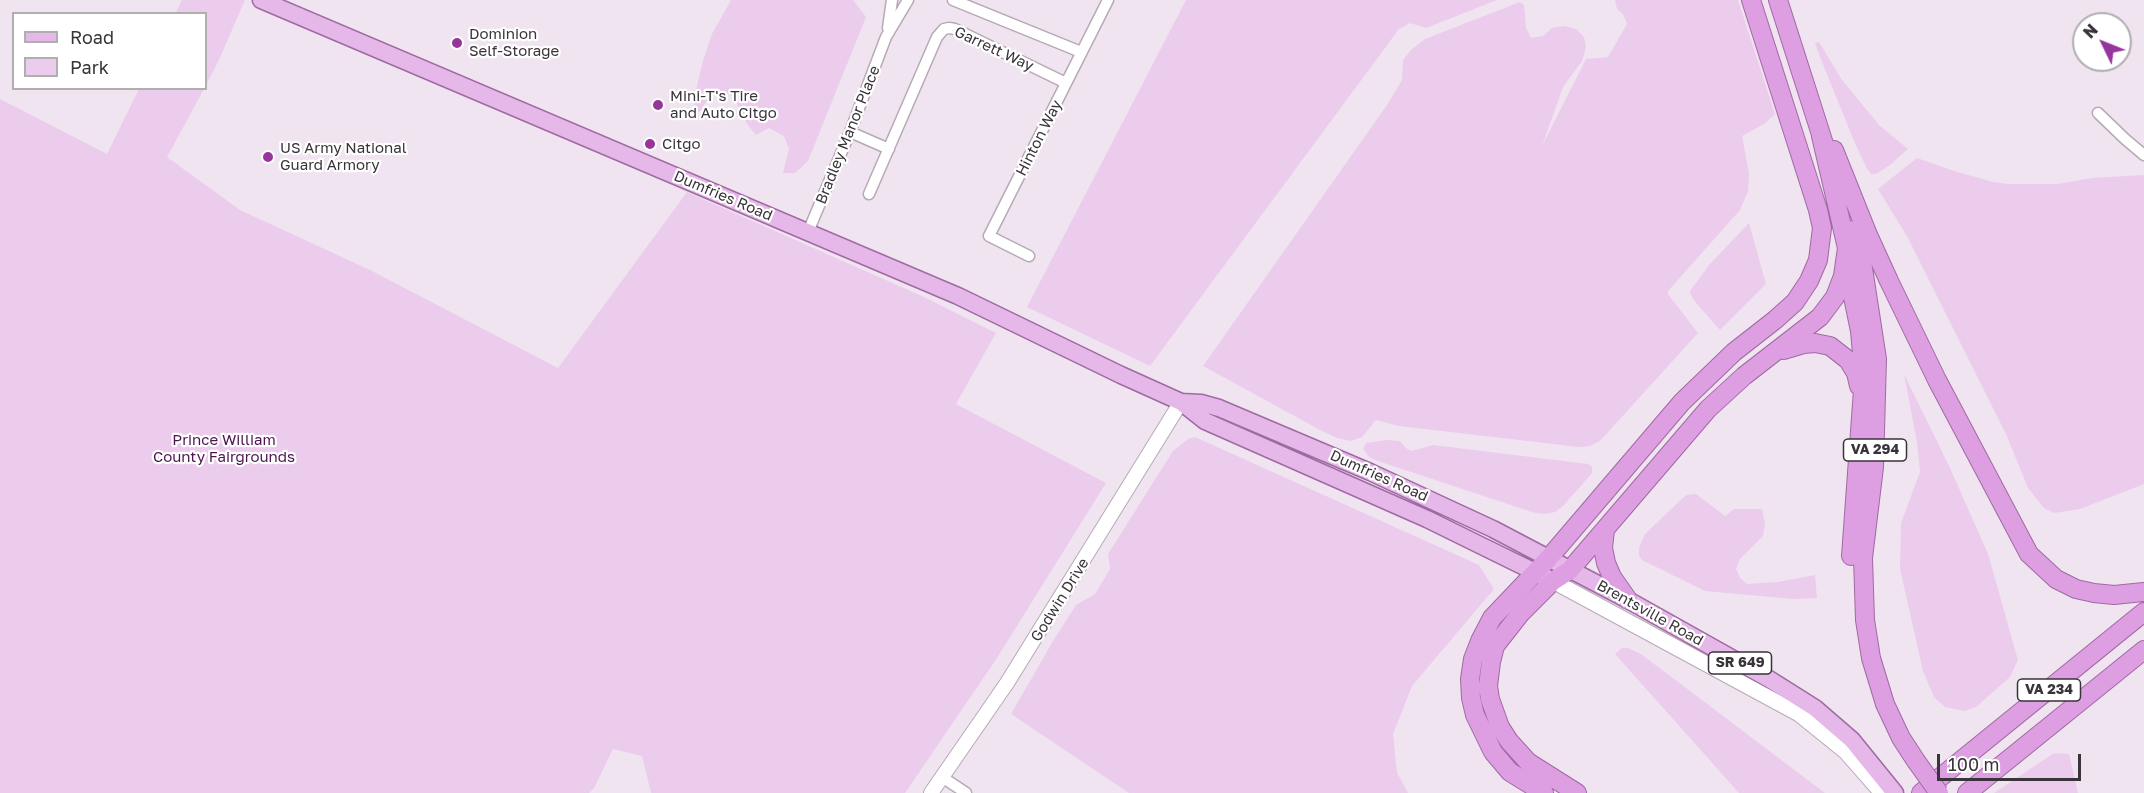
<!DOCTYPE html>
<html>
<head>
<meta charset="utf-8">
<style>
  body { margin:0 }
  #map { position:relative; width:2144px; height:793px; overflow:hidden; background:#f0e4f0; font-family:"Golos Text",sans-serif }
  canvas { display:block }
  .legend { position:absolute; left:12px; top:12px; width:195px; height:78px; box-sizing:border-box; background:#fff; border:2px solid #b0aeb0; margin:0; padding:8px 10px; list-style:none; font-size:18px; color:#393439 }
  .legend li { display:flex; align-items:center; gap:12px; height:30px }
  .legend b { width:30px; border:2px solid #b0aeb0 }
  .north { position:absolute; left:2072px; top:12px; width:60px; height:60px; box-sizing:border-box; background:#fff; border:2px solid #b0aeb0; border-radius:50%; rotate:313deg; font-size:16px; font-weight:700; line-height:24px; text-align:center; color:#393439 }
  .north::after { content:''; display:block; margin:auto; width:21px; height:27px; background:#96359c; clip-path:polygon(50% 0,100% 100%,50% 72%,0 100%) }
  .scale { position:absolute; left:1937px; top:754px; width:144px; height:27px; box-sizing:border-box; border:3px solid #393439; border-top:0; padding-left:8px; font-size:18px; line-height:21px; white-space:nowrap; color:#393439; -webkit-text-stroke:4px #fff; paint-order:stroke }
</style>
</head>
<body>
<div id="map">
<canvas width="2144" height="793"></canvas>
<ul class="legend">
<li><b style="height:8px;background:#e6b7e9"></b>Road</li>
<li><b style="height:16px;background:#ebccec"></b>Park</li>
</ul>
<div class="north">N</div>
<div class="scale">100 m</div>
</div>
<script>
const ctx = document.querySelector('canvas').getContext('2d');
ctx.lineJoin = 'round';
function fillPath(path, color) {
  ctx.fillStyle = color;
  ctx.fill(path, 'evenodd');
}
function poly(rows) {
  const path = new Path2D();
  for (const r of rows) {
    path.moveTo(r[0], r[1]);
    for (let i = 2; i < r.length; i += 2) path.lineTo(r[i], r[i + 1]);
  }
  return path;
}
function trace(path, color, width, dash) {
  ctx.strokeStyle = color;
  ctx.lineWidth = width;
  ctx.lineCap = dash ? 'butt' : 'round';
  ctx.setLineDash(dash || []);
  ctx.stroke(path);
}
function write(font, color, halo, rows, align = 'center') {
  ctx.font = font + ' "Golos Text",sans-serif';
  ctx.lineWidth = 4.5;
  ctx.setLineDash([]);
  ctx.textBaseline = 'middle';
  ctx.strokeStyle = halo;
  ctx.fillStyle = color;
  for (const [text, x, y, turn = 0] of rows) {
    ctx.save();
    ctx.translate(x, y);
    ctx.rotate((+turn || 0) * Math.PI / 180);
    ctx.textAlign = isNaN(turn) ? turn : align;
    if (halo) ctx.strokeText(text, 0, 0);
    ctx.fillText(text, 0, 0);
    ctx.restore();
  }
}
fillPath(poly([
  [182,0,245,0,218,62,206,85,206,14,176,13],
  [731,0,853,0,866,17,808,161,795,173,783,173,789,149,784,136,769,128,756,135,747,124,733,96,714,91,699,112,694,113,695,94,703,61,712,34],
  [1186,0,1497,0,1426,28,1410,23,1399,29,1150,366,1027,307],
  [1615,0,1738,0,1775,114,1764,124,1742,136,1749,173,1748,191,1740,210,1668,291,1668,294,1698,333,1600,441,1590,446,1579,447,1399,426,1376,420,1362,437,1351,441,1337,438,1322,431,1203,366,1387,105,1402,80,1403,60,1411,50,1425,39,1520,2,1524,5,1526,28,1531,38,1543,36,1552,28,1564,26,1576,29,1584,37,1586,47,1582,61,1563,87,1542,146,1586,59,1608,57,1627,24,1623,14,1617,9],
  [1819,42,1842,80,1879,125,1908,149,1890,165,1876,174,1871,174,1866,167,1854,141,1820,57,1815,43],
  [139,89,204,89,167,157,240,210,370,270,558,368,687,192,924,297,996,333,956,404,1106,483,997,658,905,793,651,793,642,756,613,749,594,788,589,793,0,793,0,99,107,154],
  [1917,158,1954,171,1993,182,2008,184,2057,184,2092,178,2144,175,2144,484,2080,509,2054,513,2044,508,2028,488,2006,434,1908,238,1878,189],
  [1749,223,1766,284,1720,330,1697,304,1691,296,1690,291,1709,265],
  [1904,374,1950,468,1988,554,2018,660,2010,677,1976,707,1964,711,1945,707,1934,697,1923,671,1900,569,1901,523,1920,472,1917,442],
  [1195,437,1479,565,1494,589,1412,686,1393,734,1397,773,1408,793,1129,793,1011,714,1053,641,1076,605,1095,594,1110,569,1108,554,1173,451,1188,439],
  [1387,440,1400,441,1407,449,1412,451,1433,445,1588,464,1592,467,1592,473,1563,506,1555,512,1545,514,1535,513,1387,464,1370,458,1363,449,1366,443],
  [1696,494,1725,516,1734,509,1762,509,1765,523,1763,536,1740,559,1736,569,1740,578,1747,584,1778,582,1815,575,1817,598,1793,599,1705,591,1642,560,1639,556,1639,548,1645,534,1686,495],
  [1622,648,1628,648,1641,654,1825,793,1739,793,1615,654],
  [2054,753,2069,754,2078,793,1994,793]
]), '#ebccec');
const minor = poly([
  [953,0,1081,52],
  [888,28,892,0],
  [2098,113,2125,139,2144,155],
  [850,132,889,149],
  [869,194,937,37,944,29,949,28,955,29,1066,83],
  [808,232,850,132,886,37,908,0],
  [1029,256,989,236,1108,0],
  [942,777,966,793]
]);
const tertiary = poly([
  [931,793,1007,683,1181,402]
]);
const secondary = poly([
  [1553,581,1799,714,1846,752,1882,793]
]);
const primary = poly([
  [261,0,958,296,1121,375,1181,402,1205,421,1427,519,1547,578],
  [1181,402,1201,403,1219,408,1370,472,1493,529,1628,600,1769,679,1815,708,1852,740,1895,793]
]);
const trunk = poly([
  [1778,0,1825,147],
  [1834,150,1868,235,1889,281,1937,380,2029,554,2056,579,2076,589,2094,593,2114,595,2144,592],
  [1853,230,1861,255,1877,359,1874,467,1863,558,1865,620,1871,658,1885,704,1901,738,1916,761],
  [1847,268,1860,331,1864,376,1851,556],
  [1784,350,1804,344,1815,343,1830,346,1848,360,1856,373,1859,386],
  [1605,530,1603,548,1606,563,1612,577,1628,600],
  [1544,793,1510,772,1493,752,1475,715,1471,698,1470,679,1473,659,1480,641,1492,618,1548,559,1682,402,1734,352,1775,320,1795,302,1809,281,1818,260,1822,228,1818,210,1751,0],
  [1577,793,1528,762,1509,741,1500,727,1490,699,1488,686,1491,662,1495,646,1520,614,1553,581,1570,570,1708,409,1744,376,1820,317,1835,297,1843,276,1847,248,1821,136],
  [1921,793,2144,612],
  [1967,793,2144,650]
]);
trace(minor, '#b5aab5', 13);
trace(tertiary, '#b5aab5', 16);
trace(secondary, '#b5aab5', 17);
trace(primary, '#9f6aa2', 19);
trace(trunk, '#9f6aa2', 20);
trace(minor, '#fff', 10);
trace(tertiary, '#fff', 14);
trace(secondary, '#fff', 15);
trace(primary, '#e6b7e9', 16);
trace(trunk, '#de9fe2', 18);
const trunkBridge = poly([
  [1916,761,1939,793]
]);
trace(trunkBridge, '#9f6aa2', 20, []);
trace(trunkBridge, '#de9fe2', 18);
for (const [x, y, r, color] of [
  [457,43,6,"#96359c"],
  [658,105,6,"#96359c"],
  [650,144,6,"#96359c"],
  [268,157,6,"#96359c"]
]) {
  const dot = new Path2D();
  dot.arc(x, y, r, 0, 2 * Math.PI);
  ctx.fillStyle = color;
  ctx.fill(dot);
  trace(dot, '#fff', 2);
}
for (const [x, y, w] of [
  [1875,450,63],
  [1740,663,63],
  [2049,690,63]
]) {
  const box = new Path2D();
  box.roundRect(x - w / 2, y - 11, w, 22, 4.5);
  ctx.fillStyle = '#fff';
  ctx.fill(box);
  trace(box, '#393439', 1.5);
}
write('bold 14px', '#393439', null, [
  ["VA 294",1875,450],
  ["SR 649",1740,663],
  ["VA 234",2049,690]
]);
write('15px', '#393439', '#fff', [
  ["Dominion",469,34],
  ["Self-Storage",469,51],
  ["Mini-T's Tire",670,96],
  ["and Auto Citgo",670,113],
  ["Citgo",662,144],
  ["US Army National",280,148],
  ["Guard Armory",280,165]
], 'left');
write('15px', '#393439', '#fff', [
  ["Garrett Way",994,49,25],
  ["Bradley Manor Place",848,135,-68],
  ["Hinton Way",1039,138,-63],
  ["Dumfries Road",723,196,23],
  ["Dumfries Road",1379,476,24],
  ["Godwin Drive",1060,600,-58],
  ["Brentsville Road",1650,613,29]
]);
write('15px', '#4c1550', '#fff', [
  ["Prince William",224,440],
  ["County Fairgrounds",224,457]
]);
</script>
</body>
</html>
